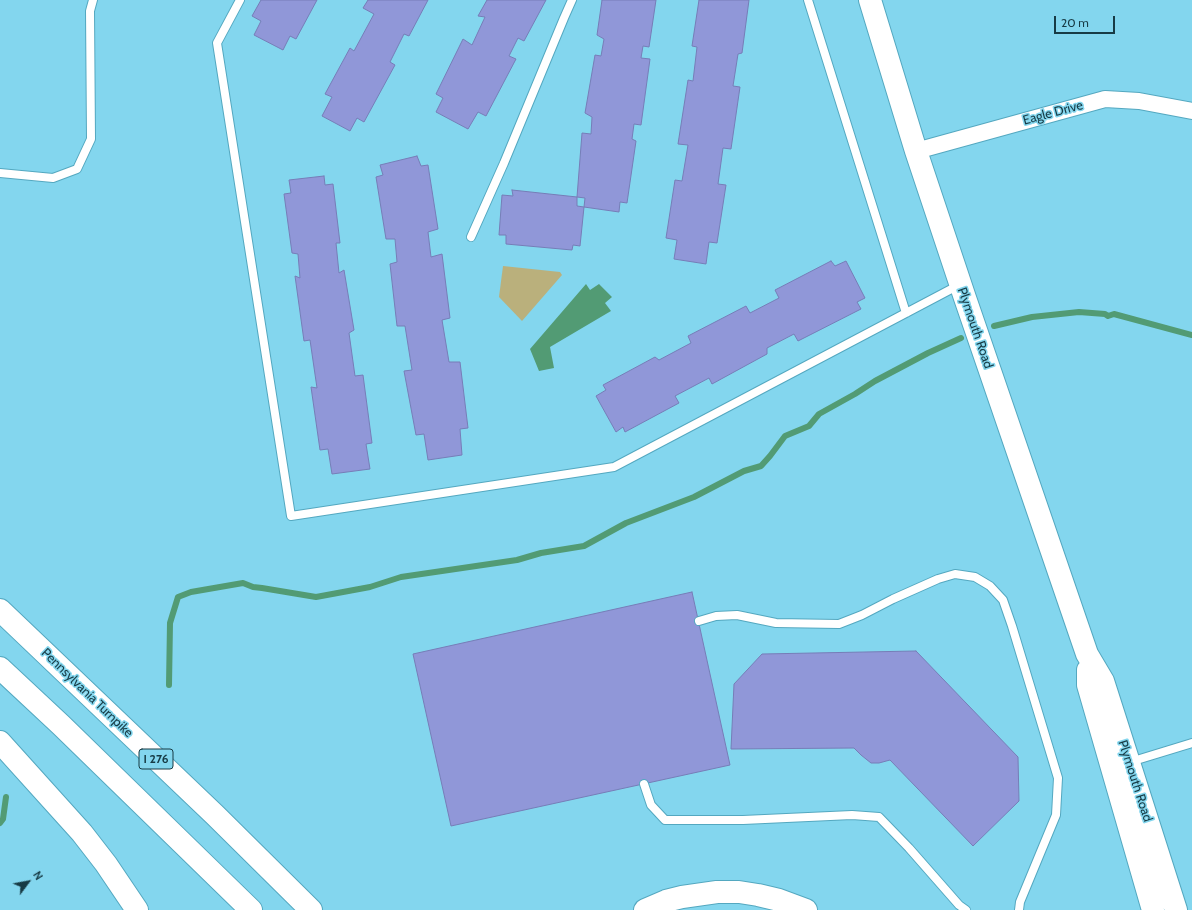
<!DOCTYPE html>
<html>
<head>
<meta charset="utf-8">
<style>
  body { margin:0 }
  #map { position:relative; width:1192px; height:910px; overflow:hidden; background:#83d6ee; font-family:Cabin,sans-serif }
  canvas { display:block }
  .north { position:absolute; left:8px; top:862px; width:40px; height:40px; -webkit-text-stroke:3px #83d6ee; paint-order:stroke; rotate:58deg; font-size:11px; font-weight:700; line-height:16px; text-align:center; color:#173b45 }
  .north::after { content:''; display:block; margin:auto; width:14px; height:18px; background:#173b45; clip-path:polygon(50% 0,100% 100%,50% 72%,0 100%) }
  .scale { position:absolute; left:1054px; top:16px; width:61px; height:18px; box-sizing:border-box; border:2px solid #173b45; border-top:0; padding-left:5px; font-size:12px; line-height:14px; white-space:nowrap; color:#173b45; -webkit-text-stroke:3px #83d6ee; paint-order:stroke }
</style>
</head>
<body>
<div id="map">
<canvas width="1192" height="910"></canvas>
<div class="north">N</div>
<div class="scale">20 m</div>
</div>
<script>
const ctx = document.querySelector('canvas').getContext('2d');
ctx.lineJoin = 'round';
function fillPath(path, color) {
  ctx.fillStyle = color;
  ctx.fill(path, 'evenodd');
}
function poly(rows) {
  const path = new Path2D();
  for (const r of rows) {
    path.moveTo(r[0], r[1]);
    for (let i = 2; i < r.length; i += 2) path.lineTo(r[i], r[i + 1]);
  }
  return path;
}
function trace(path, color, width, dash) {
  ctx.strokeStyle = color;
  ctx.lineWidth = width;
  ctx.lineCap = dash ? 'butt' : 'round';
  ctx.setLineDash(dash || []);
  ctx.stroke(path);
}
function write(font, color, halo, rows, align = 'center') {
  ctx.font = font + ' Cabin,sans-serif';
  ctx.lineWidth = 3;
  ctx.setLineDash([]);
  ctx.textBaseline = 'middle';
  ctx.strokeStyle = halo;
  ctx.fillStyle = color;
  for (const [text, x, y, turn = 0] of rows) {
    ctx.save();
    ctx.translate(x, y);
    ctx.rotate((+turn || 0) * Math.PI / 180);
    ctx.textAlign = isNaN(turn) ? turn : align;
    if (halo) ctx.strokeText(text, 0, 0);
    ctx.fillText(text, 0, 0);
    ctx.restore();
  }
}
fillPath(poly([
  [503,266,560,272,562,275,522,321,499,297]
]), '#bab07c');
fillPath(poly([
  [586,284,590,290,599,284,612,297,605,303,611,311,550,347,554,368,539,371,530,349]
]), '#529b74');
trace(poly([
  [994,326,1032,317,1079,312,1105,314,1108,316,1114,314,1192,335],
  [169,685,170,623,178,597,191,592,243,583,253,587,262,588,316,597,370,587,401,577,517,560,541,553,584,546,626,523,694,497,744,471,761,466,770,456,785,436,809,426,819,414,855,394,875,381,928,353,961,338],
  [0,823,3,819,6,797]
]), '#529b74', 6);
const building = poly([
  [261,0,317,0,296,39,290,36,283,50,254,35,261,21,252,16,261,0],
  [368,0,428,0,409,36,404,34,390,62,395,65,364,122,357,118,350,131,322,116,332,97,325,94,350,48,354,51,374,14,363,8,368,0],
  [487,0,546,0,524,41,518,38,509,56,516,59,486,116,478,112,468,129,436,112,443,98,436,94,463,39,472,45,485,17,478,16,487,0],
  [602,0,656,0,649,47,643,46,641,58,650,59,641,125,634,124,632,139,636,141,627,203,620,202,619,212,584,207,585,198,577,197,582,133,591,134,592,117,585,113,595,55,601,56,604,39,597,35,602,0],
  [699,0,749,0,742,53,738,54,733,86,740,87,731,149,723,148,718,184,726,185,717,243,709,242,706,264,674,259,677,240,666,238,675,180,682,181,688,145,678,144,688,80,693,81,697,47,692,46,699,0],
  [417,156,421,166,428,165,438,229,428,232,431,257,442,254,450,318,442,320,449,362,460,362,468,428,460,429,462,455,428,460,424,434,416,435,404,371,412,370,405,326,397,326,390,264,397,262,395,239,386,239,376,177,383,175,380,165,417,156],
  [324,176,325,185,333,184,340,243,336,243,339,273,344,270,354,330,349,333,355,376,363,375,372,443,366,444,370,469,332,474,328,449,320,450,311,387,317,388,310,340,304,341,295,276,300,278,298,254,292,253,284,194,291,193,289,180,324,176],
  [512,190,577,197,577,206,584,207,580,246,573,245,572,250,506,244,506,235,499,235,502,195,513,196,512,190],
  [831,261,835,266,846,261,865,298,857,302,861,309,798,341,794,334,767,348,767,354,712,384,709,378,675,396,679,403,625,432,623,427,616,432,596,396,606,390,603,385,655,357,659,360,691,343,688,336,746,306,750,313,779,298,775,290,831,261],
  [692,592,730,765,451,826,413,654,692,592],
  [916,651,1018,757,1019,801,973,846,890,760,879,763,871,763,861,755,854,748,731,749,734,684,762,654,916,651]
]);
fillPath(building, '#9097d8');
trace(building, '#767db7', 1);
const lane = poly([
  [240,0,217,43,291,516,614,467,959,285],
  [808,0,906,313],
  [0,173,53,178,77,169,91,139,90,11,93,0],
  [471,237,504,163,564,18,572,0],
  [699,621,716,616,737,615,776,623,839,624,862,615,893,599,938,579,955,574,975,577,990,586,1003,600,1012,626,1058,778,1056,815,1020,902,1019,910],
  [1130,762,1192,743],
  [644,784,651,805,665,820,743,820,852,815,879,817,909,848,959,905,966,910]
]);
const street = poly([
  [916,151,1105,99,1139,101,1192,111]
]);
const secondary = poly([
  [870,0,916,151,965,298,1087,654,1103,681,1176,910],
  [1088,670,1088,685,1153,910]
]);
const highway = poly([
  [0,610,215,815,311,910],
  [0,668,61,725,251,910],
  [0,742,82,833,106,864,137,910],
  [645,910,666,901,682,897,717,892,739,892,758,895,779,900,806,910]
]);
trace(lane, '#54a8c0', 10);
trace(street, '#54a8c0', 18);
trace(secondary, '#54a8c0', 24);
trace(highway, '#54a8c0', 24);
trace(lane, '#fff', 8);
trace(street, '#fff', 16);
trace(secondary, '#fff', 22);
trace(highway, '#fff', 22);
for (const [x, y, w] of [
  [156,759,34]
]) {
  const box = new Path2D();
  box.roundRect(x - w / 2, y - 10, w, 20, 3);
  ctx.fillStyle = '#83d6ee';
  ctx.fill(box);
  trace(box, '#173b45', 1);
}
write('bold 12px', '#173b45', null, [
  ["I 276",156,759]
]);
write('13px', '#173b45', '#83d6ee', [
  ["Eagle Drive",1053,113,-15],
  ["Plymouth Road",975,328,71],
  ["Pennsylvania Turnpike",87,693,44],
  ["Plymouth Road",1135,781,72]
]);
</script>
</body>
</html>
